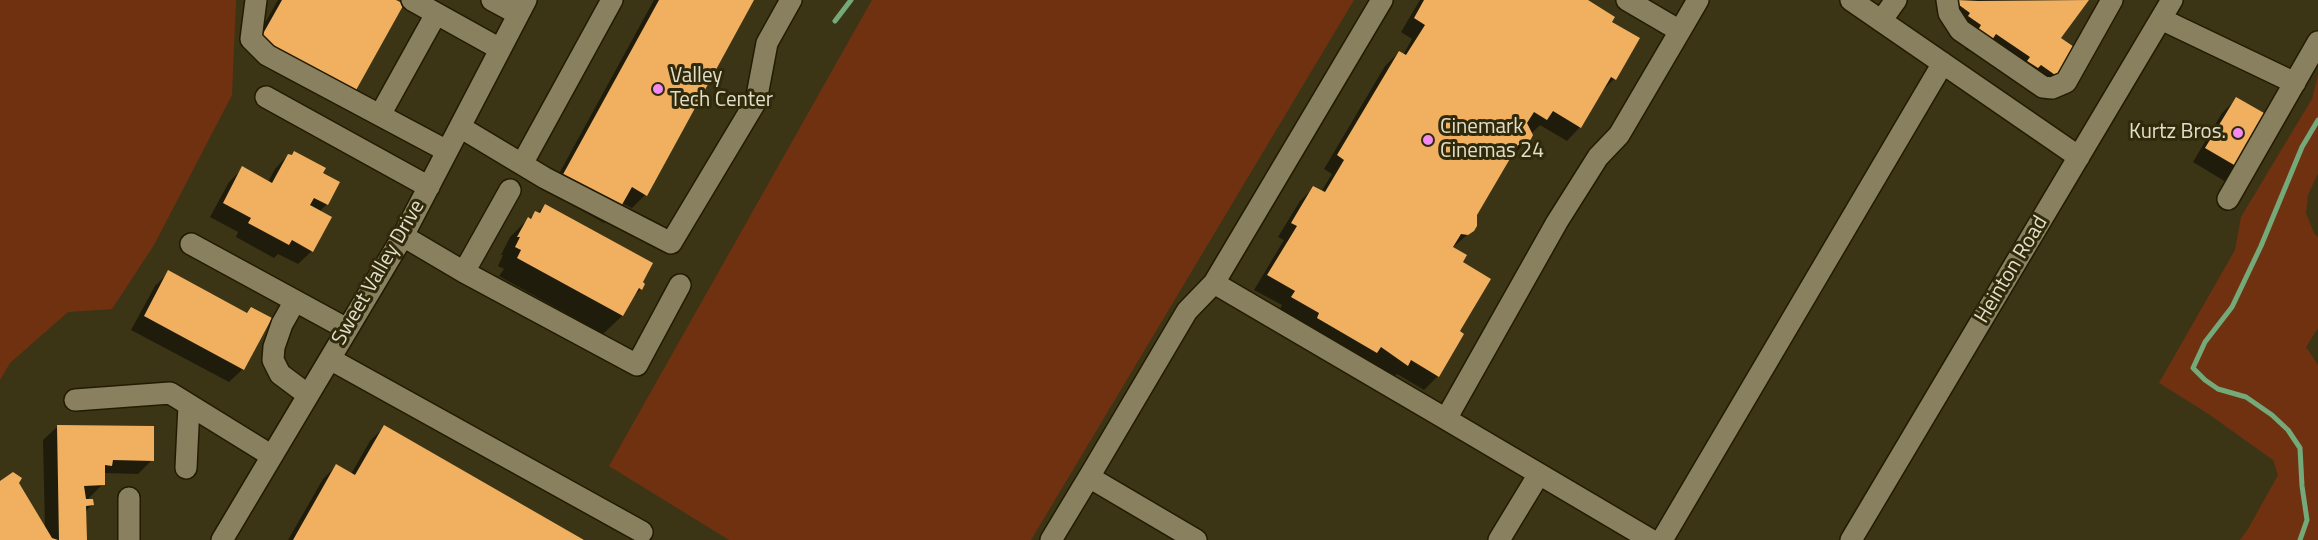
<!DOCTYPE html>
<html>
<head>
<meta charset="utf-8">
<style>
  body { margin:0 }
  canvas { display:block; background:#3b3415 }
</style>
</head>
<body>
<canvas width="2318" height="540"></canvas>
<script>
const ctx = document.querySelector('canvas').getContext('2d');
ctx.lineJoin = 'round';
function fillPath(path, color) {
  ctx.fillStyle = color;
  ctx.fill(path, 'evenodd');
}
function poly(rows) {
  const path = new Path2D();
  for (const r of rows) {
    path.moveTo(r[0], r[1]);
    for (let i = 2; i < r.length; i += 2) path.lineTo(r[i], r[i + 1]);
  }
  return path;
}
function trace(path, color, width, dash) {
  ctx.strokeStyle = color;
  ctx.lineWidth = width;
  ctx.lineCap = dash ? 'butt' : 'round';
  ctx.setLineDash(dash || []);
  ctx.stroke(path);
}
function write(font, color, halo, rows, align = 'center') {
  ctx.font = font + ' "Titillium Web",sans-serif';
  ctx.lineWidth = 6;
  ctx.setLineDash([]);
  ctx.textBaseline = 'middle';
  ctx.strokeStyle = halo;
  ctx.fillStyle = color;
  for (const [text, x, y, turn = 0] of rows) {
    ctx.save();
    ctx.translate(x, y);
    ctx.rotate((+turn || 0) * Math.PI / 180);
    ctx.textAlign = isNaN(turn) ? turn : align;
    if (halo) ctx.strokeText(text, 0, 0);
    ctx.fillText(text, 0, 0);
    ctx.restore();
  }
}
fillPath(poly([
  [0,0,236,0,232,95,154,245,112,309,68,312,10,363,0,380],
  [872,0,1354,0,1031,540,729,540,609,466],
  [2318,75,2318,173,2308,195,2306,213,2314,233,2318,237,2318,328,2306,347,2318,365,2318,540,2240,540,2248,529,2278,475,2273,460,2210,415,2159,383,2235,250,2241,217,2312,99]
]), '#703111');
fillPath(poly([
  [278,0,393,0,340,104,248,53],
  [654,0,752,0,645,195,632,208,622,203,604,223,549,192],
  [1420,0,1586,0,1610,23,1638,39,1614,79,1600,93,1580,127,1567,141,1540,125,1531,134,1527,142,1510,157,1475,215,1473,230,1452,248,1461,263,1458,332,1438,376,1424,390,1397,374,1393,378,1279,311,1282,305,1254,290,1284,240,1278,237,1300,201,1313,188,1321,192,1332,174,1324,169,1385,66,1399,52,1403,55,1412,39,1401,32],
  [1957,0,2085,0,2086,1,2059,39,2057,76,2043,90,1970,48,1968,51,1965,49,1966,46,1955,30],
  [2236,99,2239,168,2226,182,2193,162,2222,113],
  [288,155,338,183,326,205,319,212,312,251,298,264,278,254,274,258,236,237,238,232,210,217,229,182,243,168,268,182,275,169],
  [546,206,640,283,641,289,632,298,622,316,603,334,499,276,504,269,498,266,503,255,501,255,510,237,528,219],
  [169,272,246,314,251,308,243,369,229,382,131,330,155,286],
  [57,427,152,460,138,474,104,473,103,484,87,500,92,505,85,512,85,540,0,540,0,482,17,483,45,530,43,440],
  [384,427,581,540,288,540,323,479,336,466,351,474,370,441]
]), '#0007');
trace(poly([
  [835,21,851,0],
  [2300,540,2307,520,2302,486,2300,448,2288,430,2272,415,2246,397,2218,389,2205,380,2193,368,2205,342,2232,307,2261,246,2302,147,2318,120]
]), '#74aa79', 5);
fillPath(poly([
  [282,0,396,0,404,4,355,92,260,39],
  [659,0,754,0,647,196,632,187,619,210,561,178],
  [1424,0,1588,0,1615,17,1612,22,1640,38,1616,80,1611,77,1581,128,1553,111,1547,120,1534,112,1527,123,1533,135,1531,139,1528,143,1518,145,1477,215,1477,226,1474,231,1468,235,1461,234,1453,247,1467,255,1463,262,1491,279,1460,331,1464,334,1439,377,1411,360,1408,366,1381,347,1377,353,1317,318,1319,313,1291,297,1295,291,1267,275,1297,226,1291,223,1313,186,1325,192,1344,160,1337,155,1399,51,1406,55,1425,25,1414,18],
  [1957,0,1978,1,2089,0,2061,38,2077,49,2058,77,2041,65,2038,68,2027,61,2030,57,1996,34,1992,40,1978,30,1981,25,1968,16,1970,13,1955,2],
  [2236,97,2271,117,2241,169,2205,148],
  [294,151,326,168,323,173,340,182,328,205,314,198,310,205,332,217,313,252,292,240,289,245,248,223,251,218,223,203,242,166,272,183,288,154,292,155],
  [545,204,653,263,643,282,645,284,642,290,639,288,623,316,517,258,521,250,515,247,520,237,517,237,528,217,531,219,535,211,540,213],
  [168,270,247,313,251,307,272,318,244,370,144,316],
  [57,425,154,426,154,461,113,460,112,466,105,465,105,485,84,486,86,499,93,499,94,505,86,506,87,540,59,540],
  [384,425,584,540,293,540,336,464,355,475],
  [13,472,22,478,19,483,52,538,58,540,0,540,0,481]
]), '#f1b060');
const minor = poly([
  [256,0,251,39,267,55,447,151],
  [412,0,500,49],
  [492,0,518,14],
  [1627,0,1680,31,1698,0],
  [1851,0,2079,157],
  [1947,0,1949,13,1960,30,2043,87,2052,88,2066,82,2112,0],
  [2161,19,2295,83],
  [1881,21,1896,0],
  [266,97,429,187],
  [380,115,436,14],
  [460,127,545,178,671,243,756,101,767,43,791,0],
  [522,164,612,0],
  [2228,199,2318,42],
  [403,236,464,272,637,365,680,285],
  [191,244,347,329],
  [464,272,510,190],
  [1214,283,1382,0],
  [295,301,282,324,274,347,273,360,280,374,308,395],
  [330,359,642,532],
  [75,400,170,393,272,456],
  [186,468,189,405],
  [1089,477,1187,311,1214,283,1446,419],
  [129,498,129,540],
  [222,540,403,236,526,0],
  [1051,540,1089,477,1196,540],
  [1499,540,1539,474],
  [1651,540,1446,419,1557,222,1598,157,1619,135,1680,31],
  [1662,540,1943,63],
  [1851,540,2172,0]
]);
trace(minor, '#231b00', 24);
trace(minor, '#88805f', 21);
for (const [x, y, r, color] of [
  [658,89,6,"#f28af2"],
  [2238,133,6,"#f28af2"],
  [1428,140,6,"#f28af2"]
]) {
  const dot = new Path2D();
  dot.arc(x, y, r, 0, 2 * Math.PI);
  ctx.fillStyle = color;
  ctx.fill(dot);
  trace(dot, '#312a0a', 2);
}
write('21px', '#e2decc', '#312a0a', [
  ["Valley",670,77],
  ["Tech Center",670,101],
  ["Cinemark",1440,128],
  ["Cinemas 24",1440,152],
  ["Kurtz Bros.",2226,133,"right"]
], 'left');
write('21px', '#e2decc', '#312a0a', [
  ["Heinton Road",2012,270,-59],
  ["Sweet Valley Drive",379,273,-60]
]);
</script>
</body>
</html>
